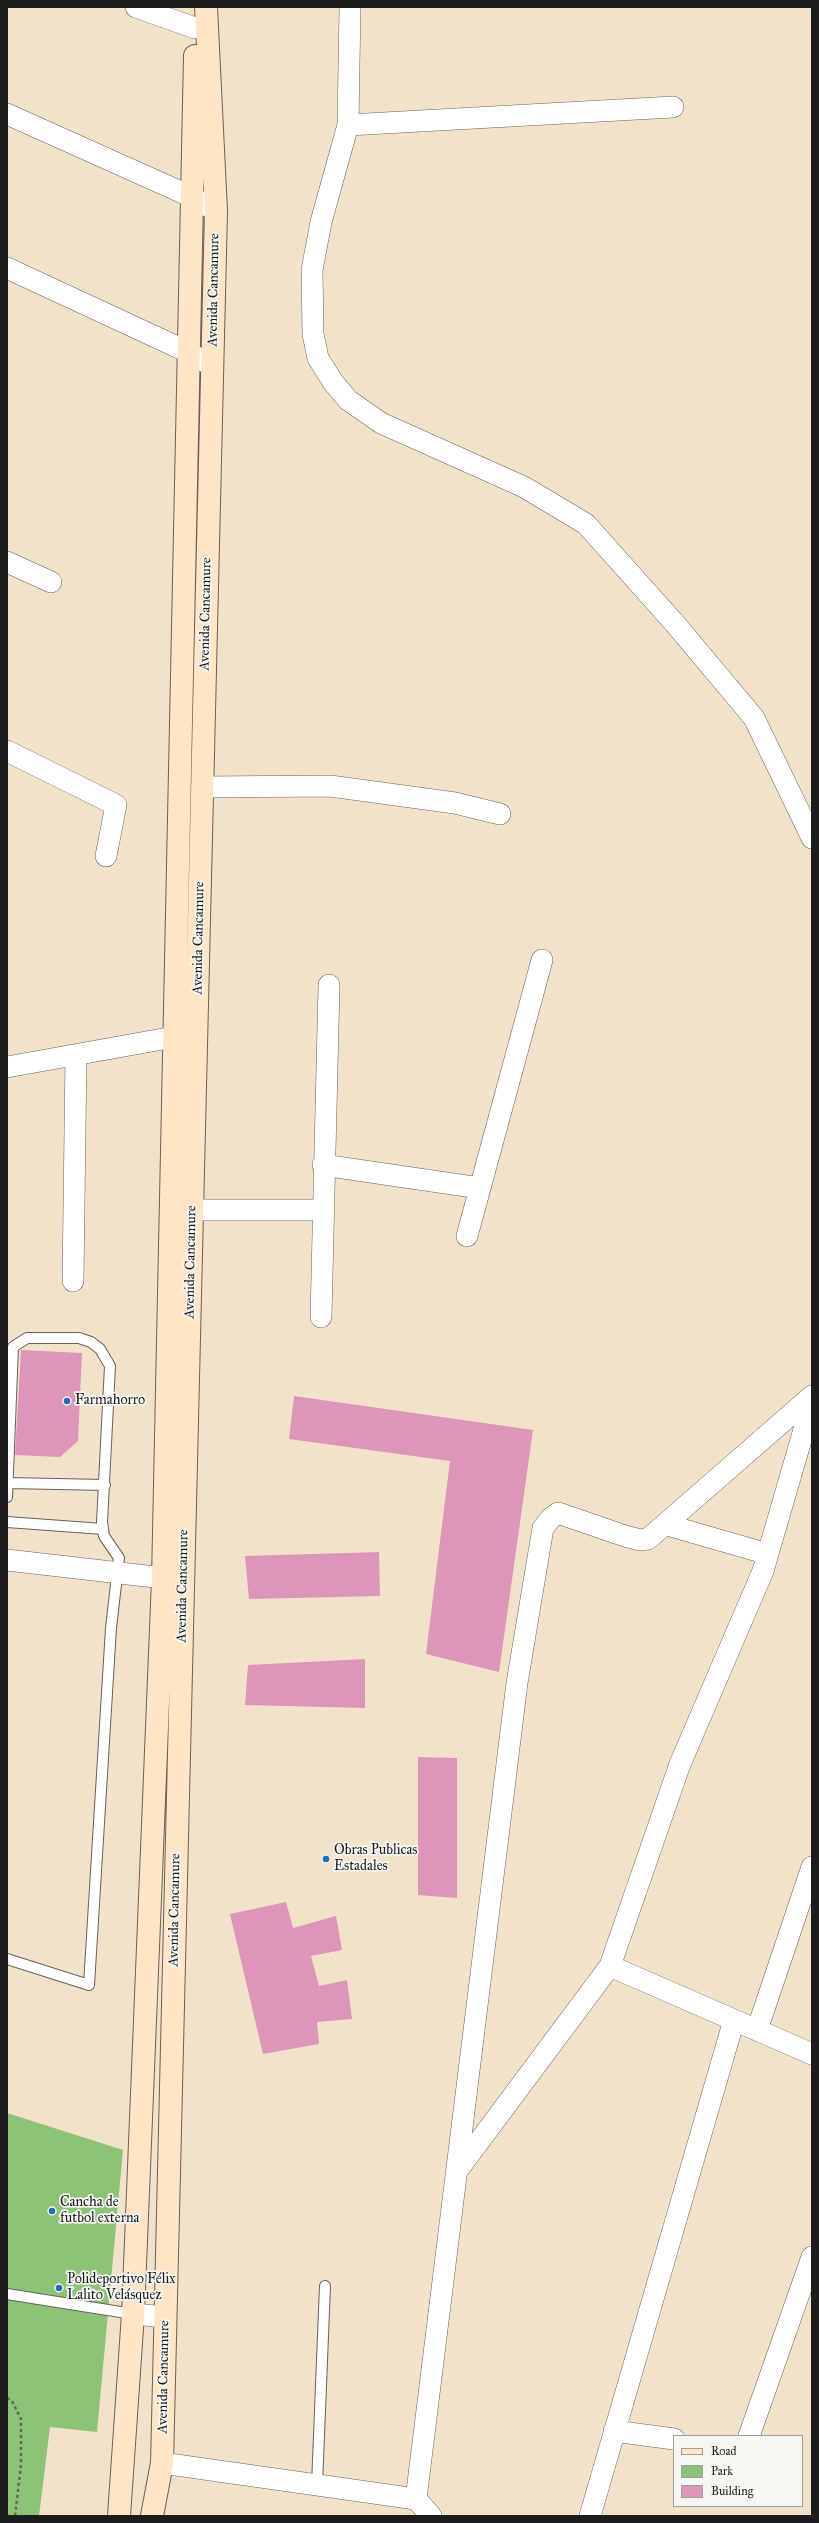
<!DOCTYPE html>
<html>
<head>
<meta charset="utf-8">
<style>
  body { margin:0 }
  #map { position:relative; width:819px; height:2523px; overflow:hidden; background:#f3e2ca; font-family:"IM FELL Great Primer",serif }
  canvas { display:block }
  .frame { position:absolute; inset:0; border:8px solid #1c1c1c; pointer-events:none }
  .legend { position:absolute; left:673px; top:2435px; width:130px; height:72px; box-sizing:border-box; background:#f6f6f2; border:1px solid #9f9f9c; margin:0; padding:5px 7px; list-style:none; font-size:12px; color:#1c1c1c }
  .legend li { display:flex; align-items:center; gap:8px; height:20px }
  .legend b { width:20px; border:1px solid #9f9f9c }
</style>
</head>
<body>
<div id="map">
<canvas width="819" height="2523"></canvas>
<div class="frame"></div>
<ul class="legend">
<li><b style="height:5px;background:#fde5c5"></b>Road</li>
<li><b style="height:11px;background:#8cc377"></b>Park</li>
<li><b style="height:11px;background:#dd95ba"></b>Building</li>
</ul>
</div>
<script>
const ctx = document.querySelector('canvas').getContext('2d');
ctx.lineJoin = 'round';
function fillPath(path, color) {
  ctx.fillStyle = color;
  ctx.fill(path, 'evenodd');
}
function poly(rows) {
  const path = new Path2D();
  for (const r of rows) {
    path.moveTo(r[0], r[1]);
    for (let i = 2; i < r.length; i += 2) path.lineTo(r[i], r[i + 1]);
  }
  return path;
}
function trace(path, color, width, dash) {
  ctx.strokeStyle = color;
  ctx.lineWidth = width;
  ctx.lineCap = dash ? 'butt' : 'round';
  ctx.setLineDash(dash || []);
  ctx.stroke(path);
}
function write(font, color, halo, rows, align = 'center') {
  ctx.font = font + ' "IM FELL Great Primer",serif';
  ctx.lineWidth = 3.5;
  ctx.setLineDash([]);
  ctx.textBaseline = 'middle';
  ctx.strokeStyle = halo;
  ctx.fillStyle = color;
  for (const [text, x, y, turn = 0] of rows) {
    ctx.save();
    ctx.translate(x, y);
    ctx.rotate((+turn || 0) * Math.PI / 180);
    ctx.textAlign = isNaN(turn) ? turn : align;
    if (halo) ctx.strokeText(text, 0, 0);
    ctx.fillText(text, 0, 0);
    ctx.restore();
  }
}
fillPath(poly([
  [7,2113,123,2150,97,2432,50,2427,39,2516,7,2516]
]), '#8cc377');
fillPath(poly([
  [21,1350,82,1353,78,1441,60,1457,15,1455],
  [294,1396,533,1430,499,1672,426,1654,450,1461,289,1439],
  [379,1552,380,1596,249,1599,245,1556],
  [365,1659,365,1708,245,1705,248,1665],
  [418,1757,457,1758,457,1898,418,1895],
  [286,1902,293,1928,336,1916,342,1950,311,1956,319,1986,347,1980,352,2019,317,2022,319,2044,263,2054,230,1914]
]), '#dd95ba');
const service = poly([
  [8,1483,105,1485],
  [7,1497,13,1347,27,1338,79,1338,91,1342,100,1349,110,1366,102,1522,104,1536,119,1558,111,1628,89,1985,7,1959],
  [7,1522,103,1529],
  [7,2294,133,2314],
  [317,2485,325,2286]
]);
const minor = poly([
  [136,7,195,28],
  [350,7,348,125,321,222,312,270,313,334,318,358,333,382,348,400,381,423,524,487,586,524,677,626,754,718,812,838],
  [7,114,192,197,216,211],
  [348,125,673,107],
  [7,268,188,352,212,366],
  [7,562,51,582],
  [7,751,116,805,106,856],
  [202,787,330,786,455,803,500,814],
  [7,1067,174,1037],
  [323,1165,480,1188],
  [192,1210,322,1210],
  [467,1236,542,960],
  [73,1281,76,1055],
  [321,1317,329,985],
  [667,1525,768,1554],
  [7,1560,181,1580],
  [610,1966,812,2054],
  [757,2030,812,1867],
  [457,2171,610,1966,680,1764,763,1571,812,1402],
  [133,2314,165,2317],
  [614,2431,674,2439],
  [749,2436,812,2257],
  [162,2463,416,2499,431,2516],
  [416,2499,517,1683,543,1528,551,1518,558,1513,625,1536,640,1540,648,1539,812,1396],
  [590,2516,734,2020]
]);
const secondary = poly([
  [119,2516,133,2314,163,1580,195,56],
  [152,2516,162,2463,216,211,206,7]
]);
trace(service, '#676159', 12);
trace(minor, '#676159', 22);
trace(secondary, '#676159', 24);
trace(poly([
  [7,2398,12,2401,21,2419,21,2465,15,2516]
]), '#676159', 2.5, [3, 3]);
trace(service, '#fff', 10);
trace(minor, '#fff', 21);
trace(secondary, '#fde5c5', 22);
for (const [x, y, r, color] of [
  [67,1401,4,"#1f6fb2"],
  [326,1859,4,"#1f6fb2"],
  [52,2211,4,"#1f6fb2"],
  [59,2288,4,"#1f6fb2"]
]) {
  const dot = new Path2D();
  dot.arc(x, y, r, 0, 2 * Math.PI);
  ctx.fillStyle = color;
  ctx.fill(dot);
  trace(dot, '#f6f6f2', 1.5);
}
write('14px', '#1c1c1c', '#f6f6f2', [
  ["Avenida Cancamure",214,290,-89],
  ["Avenida Cancamure",206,614,-89],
  ["Avenida Cancamure",199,938,-89],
  ["Avenida Cancamure",191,1262,-89],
  ["Avenida Cancamure",183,1586,-89],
  ["Avenida Cancamure",175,1910,-89],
  ["Avenida Cancamure",164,2377,-89]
]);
write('14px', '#1c1c1c', '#f6f6f2', [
  ["Farmahorro",75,1401],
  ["Obras Publicas",334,1851],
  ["Estadales",334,1867],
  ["Cancha de",60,2203],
  ["futbol externa",60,2219],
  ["Polideportivo Félix",67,2280],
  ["Lalito Velásquez",67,2296]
], 'left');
</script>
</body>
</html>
